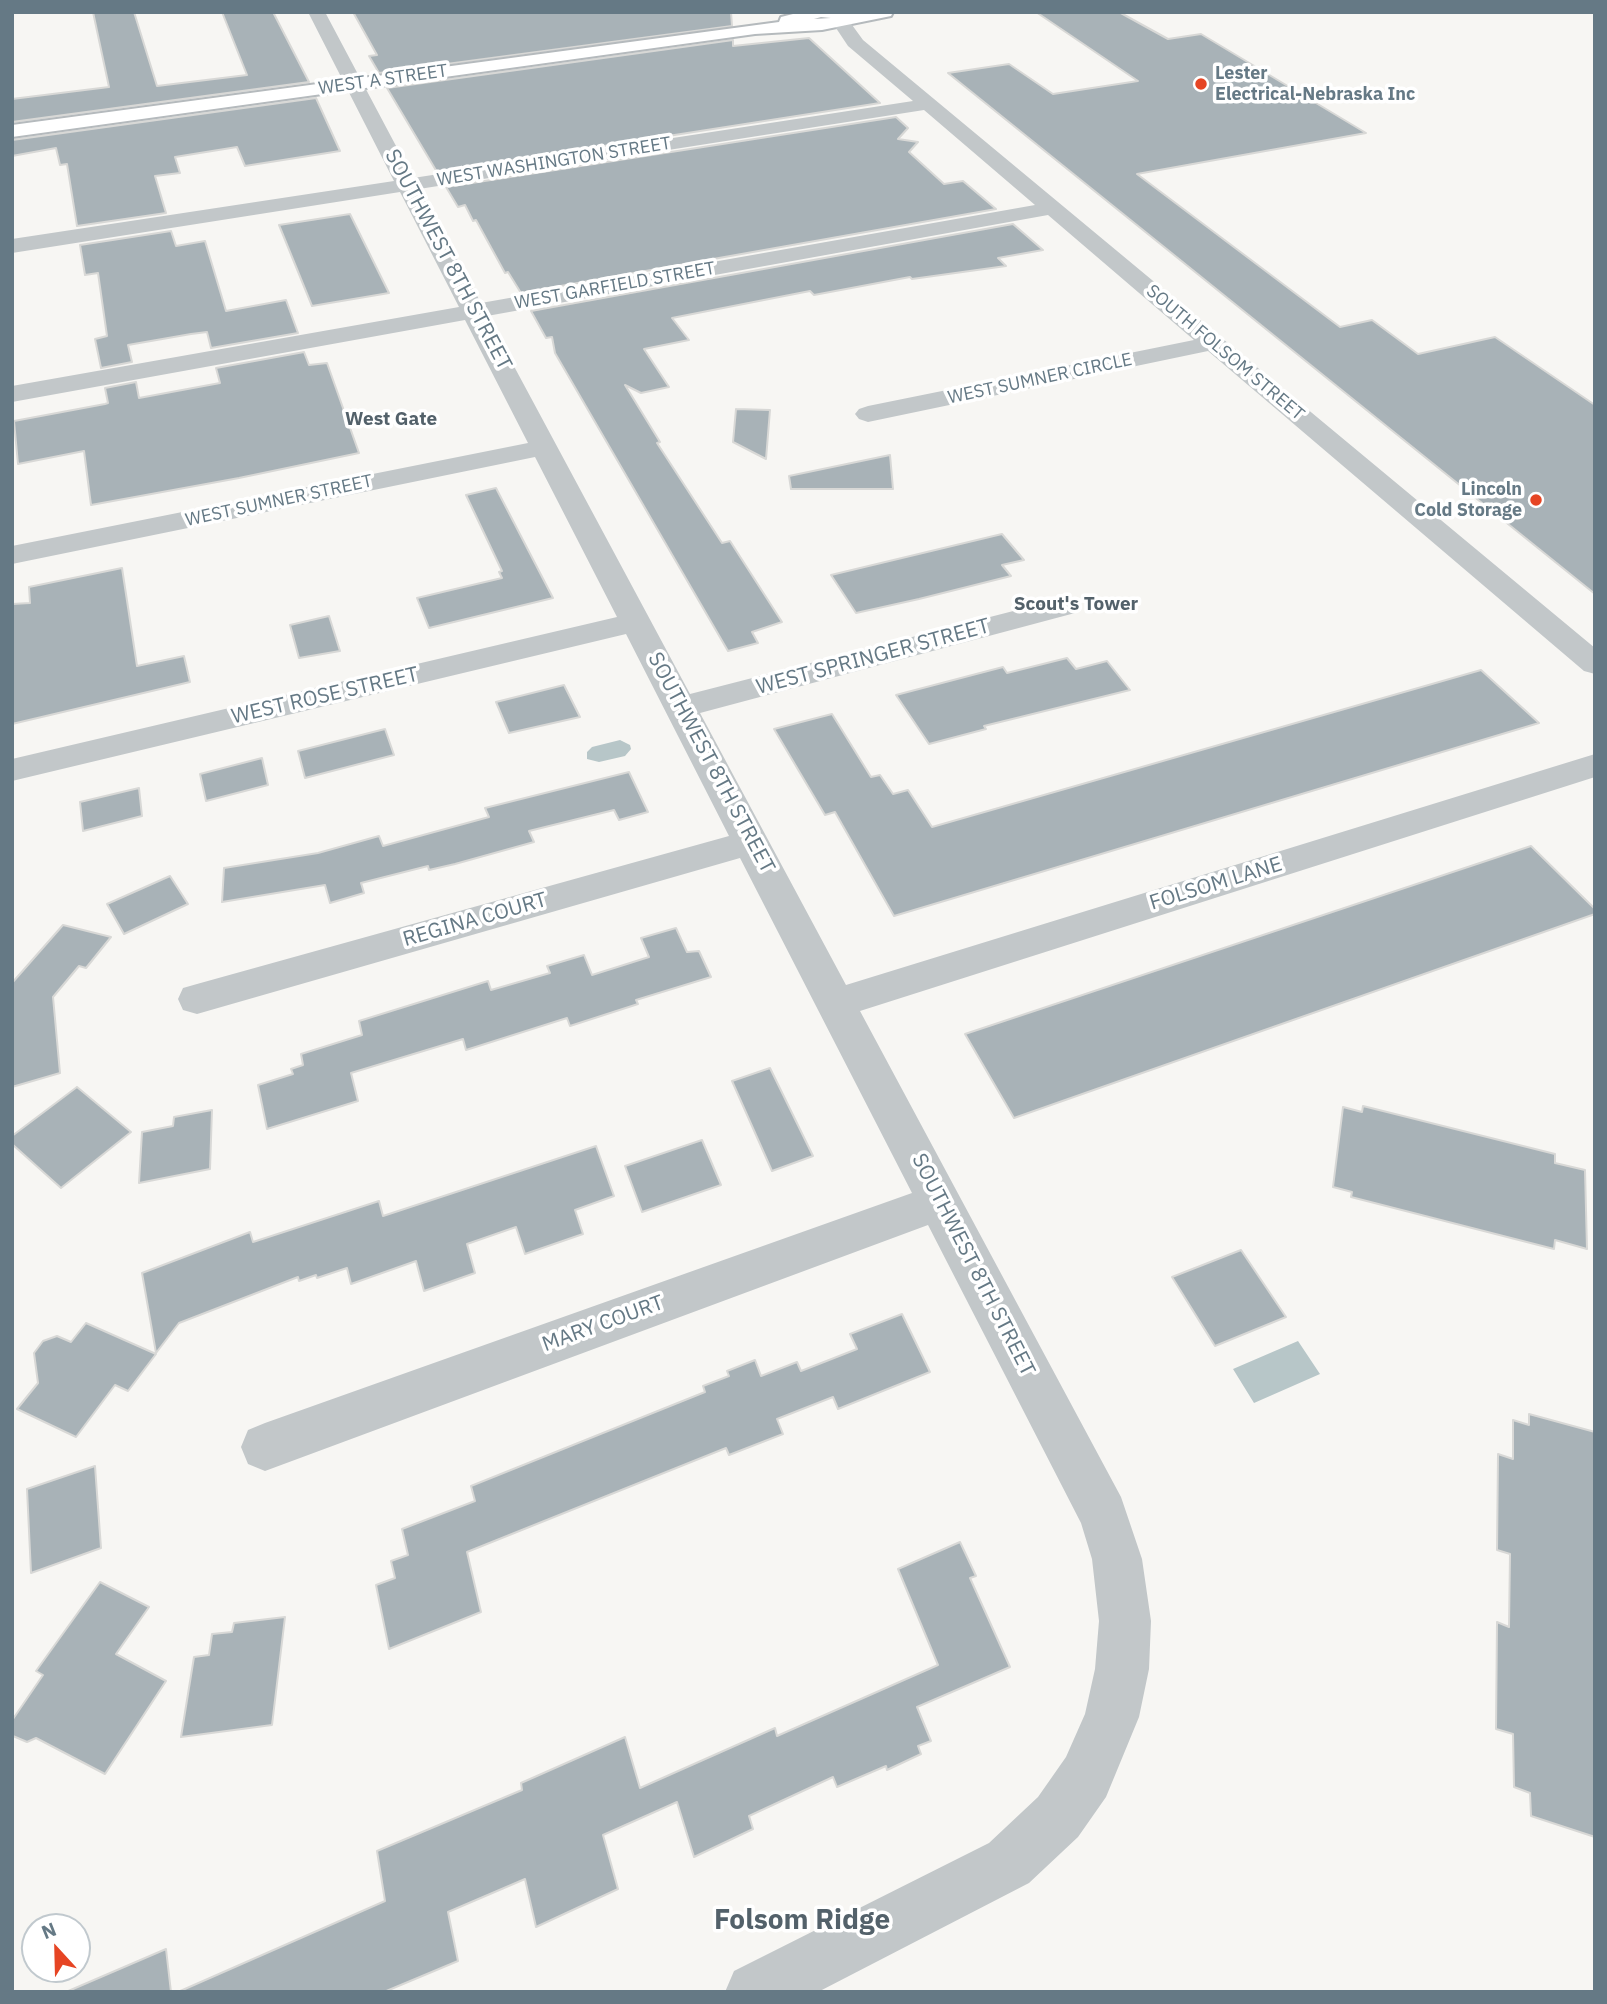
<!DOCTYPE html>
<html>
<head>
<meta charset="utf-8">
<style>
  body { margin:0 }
  #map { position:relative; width:1607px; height:2004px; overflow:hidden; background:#f7f6f3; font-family:"IBM Plex Sans",sans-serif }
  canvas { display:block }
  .frame { position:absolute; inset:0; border:14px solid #657985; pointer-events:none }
  .north { position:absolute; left:21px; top:1913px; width:70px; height:70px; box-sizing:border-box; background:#fff; border:2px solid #c1c9ce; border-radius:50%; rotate:338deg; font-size:19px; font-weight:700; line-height:28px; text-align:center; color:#657985 }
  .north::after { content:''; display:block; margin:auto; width:24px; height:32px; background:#e64524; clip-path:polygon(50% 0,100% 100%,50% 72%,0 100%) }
</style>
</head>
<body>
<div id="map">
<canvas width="1607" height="2004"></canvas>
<div class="frame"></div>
<div class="north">N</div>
</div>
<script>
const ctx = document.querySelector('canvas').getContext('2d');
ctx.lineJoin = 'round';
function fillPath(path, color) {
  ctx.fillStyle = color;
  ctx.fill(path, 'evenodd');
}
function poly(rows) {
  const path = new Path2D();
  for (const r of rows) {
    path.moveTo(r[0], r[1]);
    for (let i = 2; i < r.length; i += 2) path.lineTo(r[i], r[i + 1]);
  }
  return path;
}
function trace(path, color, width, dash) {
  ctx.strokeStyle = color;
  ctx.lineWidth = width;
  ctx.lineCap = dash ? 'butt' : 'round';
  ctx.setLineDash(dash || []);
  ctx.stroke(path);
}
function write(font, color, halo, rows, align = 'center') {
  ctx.font = font + ' "IBM Plex Sans",sans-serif';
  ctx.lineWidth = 7;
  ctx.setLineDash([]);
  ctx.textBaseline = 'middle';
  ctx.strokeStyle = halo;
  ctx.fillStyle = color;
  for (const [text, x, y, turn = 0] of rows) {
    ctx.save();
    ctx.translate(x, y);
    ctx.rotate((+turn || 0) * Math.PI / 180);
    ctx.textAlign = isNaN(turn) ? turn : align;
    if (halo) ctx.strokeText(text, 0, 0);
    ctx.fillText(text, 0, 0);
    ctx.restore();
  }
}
fillPath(poly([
  [620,740,630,745,631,749,625,756,599,762,587,759,587,752,592,747],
  [1298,1341,1320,1374,1254,1403,1233,1369]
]), '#b7c6c8');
const building = poly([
  [93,12,134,12,157,86,247,75,222,12,273,12,309,82,12,122,12,99,109,87,93,12],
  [353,12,731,12,732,26,379,73,369,56,377,55,353,12],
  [1036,12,1119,12,1168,39,1201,34,1366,133,1137,174,1340,327,1372,320,1418,354,1495,337,1595,405,1595,594,948,73,1009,64,1053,94,1138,81,1036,12],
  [809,38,880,103,437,172,387,88,733,40,733,46,809,38],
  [316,98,340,151,245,166,237,147,175,157,180,173,155,176,166,213,77,226,67,164,60,165,56,148,12,156,12,140,316,98],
  [896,117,908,128,898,139,918,142,909,152,944,184,963,181,996,209,521,293,508,272,505,273,476,220,473,221,465,205,458,207,446,187,896,117],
  [350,214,389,293,312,306,279,225,350,214],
  [1013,224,1043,250,998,258,1006,266,912,279,910,277,814,295,810,291,672,318,689,340,644,349,669,387,641,393,625,385,660,442,657,443,722,543,730,541,782,622,752,632,758,643,728,651,555,353,552,337,546,338,531,311,1013,224],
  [171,231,176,246,205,241,226,311,286,300,298,333,211,348,207,332,191,334,128,345,132,362,101,368,95,339,107,336,98,273,85,275,80,245,171,231],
  [304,352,309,365,327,363,359,453,239,478,91,505,84,451,18,464,14,421,105,404,108,403,105,388,136,382,139,398,220,383,216,368,304,352],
  [736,409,770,410,766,459,733,442,736,409],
  [890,455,893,489,791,489,789,476,890,455],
  [496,488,553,598,429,628,417,598,502,578,499,572,502,571,466,495,496,488],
  [1002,534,1024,560,1002,565,1011,576,919,599,856,613,831,575,1002,534],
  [122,568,137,666,184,656,190,682,12,724,12,604,30,603,29,587,122,568],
  [329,616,340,651,299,658,290,625,329,616],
  [1067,658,1076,669,1107,661,1130,690,984,726,986,729,929,744,896,695,1003,667,1007,673,1067,658],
  [1481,670,1539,723,894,916,835,812,825,815,774,729,832,714,871,777,880,775,893,794,908,790,932,827,1481,670],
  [564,685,580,717,509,733,496,702,564,685],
  [385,729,394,755,305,778,298,751,385,729],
  [262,758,268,785,206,801,200,774,262,758],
  [629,772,648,812,619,820,614,810,529,831,534,842,455,864,429,870,428,866,361,883,364,893,330,903,325,885,222,902,224,868,318,853,379,836,383,846,489,817,485,808,629,772],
  [139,788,142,816,83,831,80,802,139,788],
  [1531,846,1595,909,1595,914,1014,1118,965,1034,1531,846],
  [170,876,188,904,124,934,107,904,170,876],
  [63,925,111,937,86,968,79,966,53,997,60,1073,12,1087,12,983,63,925],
  [676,928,687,952,699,951,711,977,636,1000,638,1004,570,1026,567,1018,466,1050,463,1039,351,1073,358,1101,267,1129,258,1085,293,1074,291,1069,303,1065,301,1054,362,1035,359,1021,488,981,491,990,550,973,547,966,584,955,592,975,649,957,641,938,676,928],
  [770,1068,813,1156,772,1171,732,1081,770,1068],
  [77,1087,131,1132,61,1188,12,1144,12,1136,77,1087],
  [1363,1106,1555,1154,1555,1163,1585,1170,1587,1249,1555,1240,1554,1249,1351,1197,1352,1192,1333,1187,1343,1107,1362,1112,1363,1106],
  [212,1110,210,1169,139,1183,142,1132,173,1126,174,1117,212,1110],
  [702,1140,721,1185,642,1212,625,1166,702,1140],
  [596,1146,614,1196,575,1210,583,1234,525,1254,516,1227,467,1244,475,1273,424,1291,416,1261,351,1284,347,1268,317,1278,316,1275,299,1281,298,1277,179,1323,156,1353,142,1273,250,1232,253,1242,379,1201,383,1216,596,1146],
  [1241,1250,1286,1317,1215,1346,1172,1277,1241,1250],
  [902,1314,930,1372,838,1409,833,1397,777,1419,783,1434,729,1455,726,1448,467,1552,481,1612,389,1649,376,1585,395,1578,391,1561,408,1555,402,1529,475,1501,471,1486,705,1392,703,1386,729,1376,727,1371,755,1360,761,1376,797,1362,801,1371,857,1349,850,1334,902,1314],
  [86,1323,156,1354,128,1391,115,1385,76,1437,17,1409,38,1383,34,1353,43,1341,57,1336,71,1342,86,1323],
  [1529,1414,1595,1432,1595,1837,1531,1816,1530,1793,1514,1787,1513,1734,1496,1729,1497,1622,1509,1627,1510,1554,1497,1550,1498,1454,1513,1459,1513,1420,1529,1425,1529,1414],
  [95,1466,101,1548,31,1573,27,1489,95,1466],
  [960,1542,976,1576,970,1578,1010,1667,917,1707,931,1741,918,1746,921,1754,887,1770,886,1766,837,1787,833,1777,749,1816,753,1829,694,1857,677,1802,603,1835,618,1889,536,1927,525,1879,448,1912,458,1961,384,1992,178,1992,385,1901,377,1851,522,1790,521,1783,625,1737,640,1788,775,1728,777,1736,938,1665,898,1569,960,1542],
  [100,1582,149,1607,116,1654,166,1681,105,1774,36,1738,27,1742,13,1736,13,1719,43,1675,36,1671,100,1582],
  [285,1617,272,1725,181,1737,194,1657,209,1655,212,1634,232,1632,234,1623,285,1617],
  [166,1949,171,1992,66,1992,166,1949]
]);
fillPath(building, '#a8b2b7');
trace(building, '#d8d8d6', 2);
const major = poly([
  [801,12,849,14,893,12,891,16,822,30,755,34,12,137,12,125,779,22,781,17,801,12],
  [821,17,831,18,814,19,821,17]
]);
trace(major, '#b5babd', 4);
fillPath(poly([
  [308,12,325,12,413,178,913,101,848,46,832,22,841,17,847,18,863,40,1595,648,1595,674,1584,671,1208,351,868,422,859,419,855,414,859,409,868,406,1194,340,1048,215,487,316,690,694,1064,598,1075,601,1079,607,1075,613,700,713,846,985,1595,754,1595,777,860,1011,1121,1497,1142,1559,1151,1621,1149,1669,1139,1717,1106,1797,1078,1837,1029,1883,818,1992,725,1992,734,1971,989,1843,1038,1797,1066,1757,1085,1714,1095,1669,1099,1621,1092,1559,1081,1523,928,1225,265,1471,248,1464,241,1447,248,1430,265,1423,912,1193,740,858,197,1014,183,1010,178,999,183,988,197,984,729,836,626,634,12,781,12,759,617,617,535,457,12,564,12,546,528,443,465,320,12,402,12,386,459,307,400,192,12,253,12,239,394,181,308,12],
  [924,110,1035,205,481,303,419,189,924,110]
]), '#c2c7c9');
fillPath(major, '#fff');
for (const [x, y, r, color] of [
  [1201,84,7,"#e64524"],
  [1536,500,7,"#e64524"]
]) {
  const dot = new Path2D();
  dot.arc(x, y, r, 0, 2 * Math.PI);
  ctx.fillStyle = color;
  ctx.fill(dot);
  trace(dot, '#fff', 2.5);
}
write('bold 18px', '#657985', '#fff', [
  ["Lester",1215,74],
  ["Electrical-Nebraska Inc",1215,95],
  ["Lincoln",1522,490,"right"],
  ["Cold Storage",1522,511,"right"]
], 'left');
write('18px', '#657985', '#fff', [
  ["WEST A STREET",383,80,-8],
  ["WEST WASHINGTON STREET",554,162,-9],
  ["WEST GARFIELD STREET",615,286,-10],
  ["SOUTH FOLSOM STREET",1225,353,40],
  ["WEST SUMNER CIRCLE",1040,379,-12],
  ["WEST SUMNER STREET",279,501,-12]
]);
write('bold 19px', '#53616a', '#fff', [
  ["West Gate",391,420],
  ["Scout's Tower",1076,605]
]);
write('21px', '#657985', '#fff', [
  ["SOUTHWEST 8TH STREET",448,260,62],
  ["WEST SPRINGER STREET",873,657,-15],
  ["WEST ROSE STREET",325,696,-13],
  ["SOUTHWEST 8TH STREET",711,763,62],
  ["FOLSOM LANE",1216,884,-17],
  ["REGINA COURT",475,920,-16],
  ["SOUTHWEST 8TH STREET",973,1265,63],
  ["MARY COURT",603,1324,-20]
]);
write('bold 28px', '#53616a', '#fff', [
  ["Folsom Ridge",802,1921]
]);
</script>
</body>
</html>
